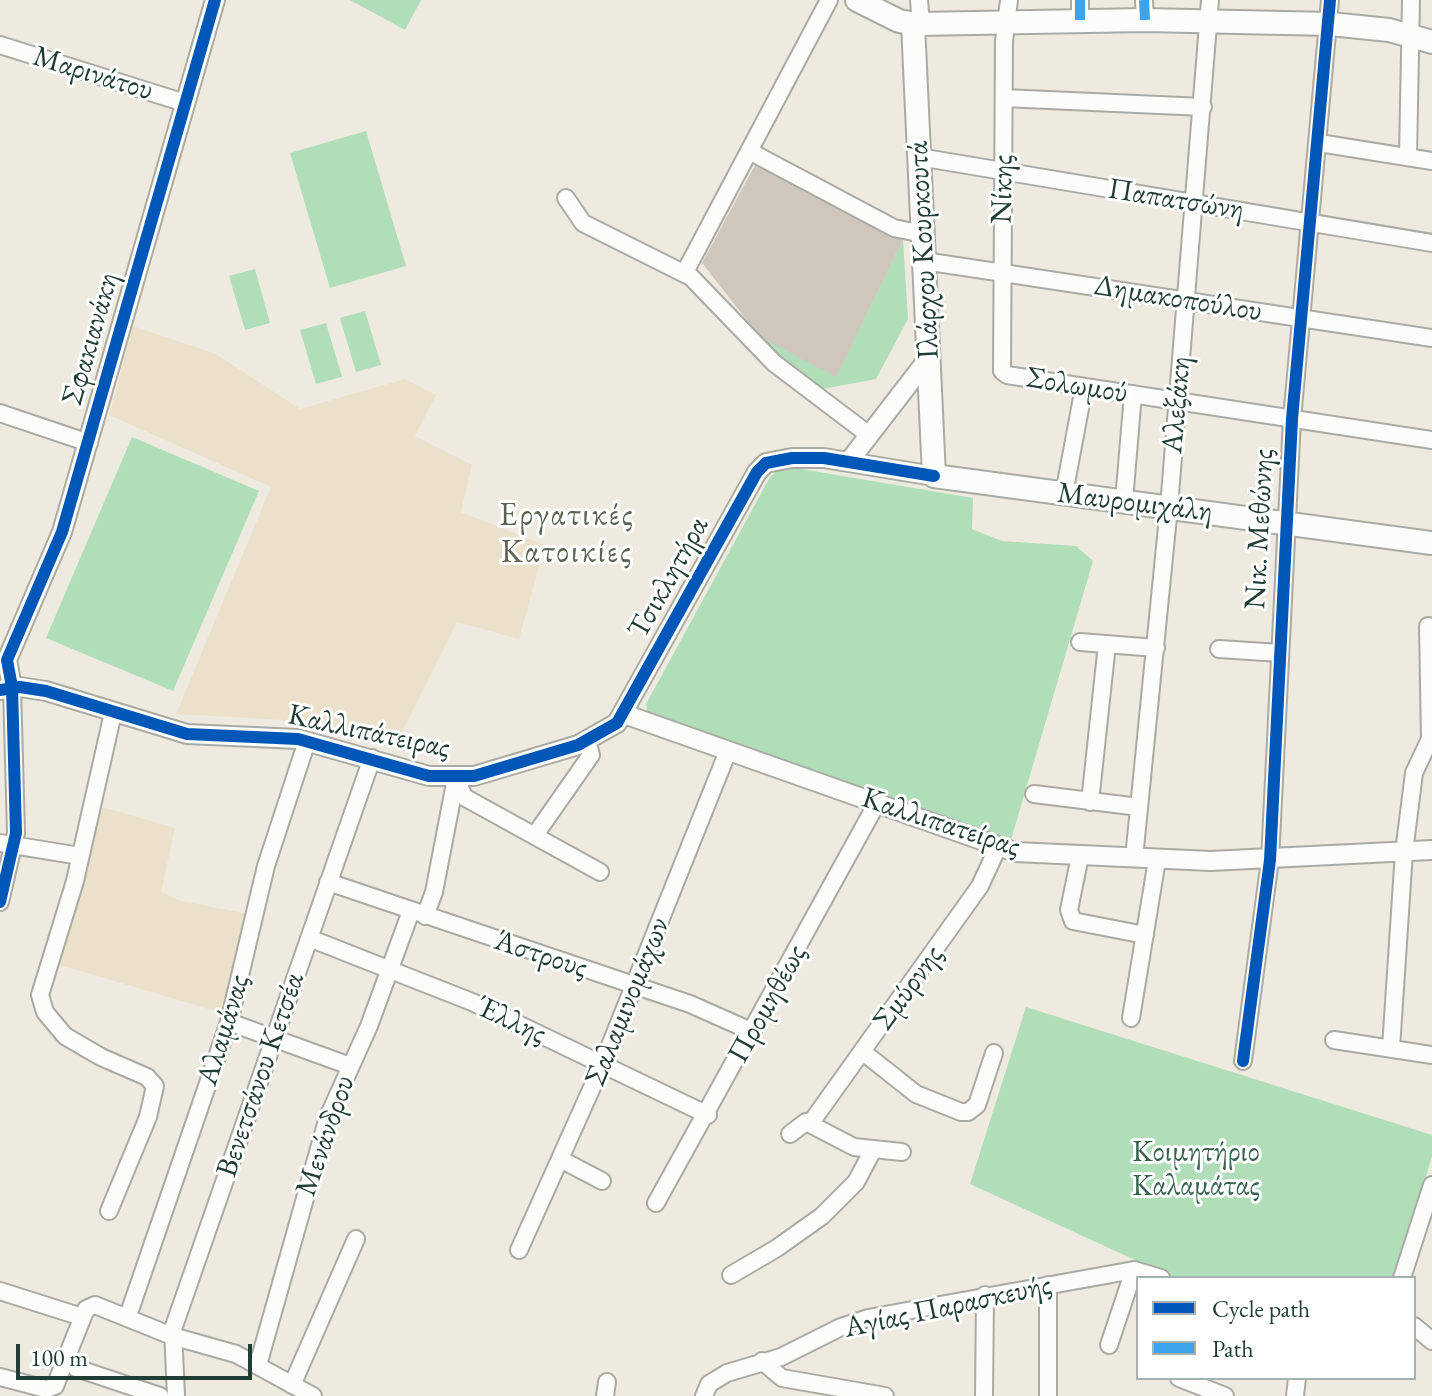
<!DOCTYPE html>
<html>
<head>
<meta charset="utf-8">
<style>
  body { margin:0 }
  #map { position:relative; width:1432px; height:1396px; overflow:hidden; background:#eeeae0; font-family:"EB Garamond",serif }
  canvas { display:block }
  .legend { position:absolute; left:1136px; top:1276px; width:280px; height:104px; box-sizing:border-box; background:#fff; border:2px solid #a5b1ae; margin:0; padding:10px 14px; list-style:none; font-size:24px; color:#1f3d34 }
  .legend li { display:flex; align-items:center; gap:16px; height:40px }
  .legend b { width:40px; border:2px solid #a5b1ae }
  .scale { position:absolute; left:16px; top:1344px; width:236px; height:36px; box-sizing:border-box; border:4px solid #1f3d34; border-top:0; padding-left:10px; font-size:24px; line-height:28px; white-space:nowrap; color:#1f3d34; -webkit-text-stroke:6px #fff; paint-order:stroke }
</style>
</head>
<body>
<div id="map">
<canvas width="1432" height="1396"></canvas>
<ul class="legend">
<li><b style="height:10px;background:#0057b8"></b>Cycle path</li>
<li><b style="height:10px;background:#3da4eb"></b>Path</li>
</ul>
<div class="scale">100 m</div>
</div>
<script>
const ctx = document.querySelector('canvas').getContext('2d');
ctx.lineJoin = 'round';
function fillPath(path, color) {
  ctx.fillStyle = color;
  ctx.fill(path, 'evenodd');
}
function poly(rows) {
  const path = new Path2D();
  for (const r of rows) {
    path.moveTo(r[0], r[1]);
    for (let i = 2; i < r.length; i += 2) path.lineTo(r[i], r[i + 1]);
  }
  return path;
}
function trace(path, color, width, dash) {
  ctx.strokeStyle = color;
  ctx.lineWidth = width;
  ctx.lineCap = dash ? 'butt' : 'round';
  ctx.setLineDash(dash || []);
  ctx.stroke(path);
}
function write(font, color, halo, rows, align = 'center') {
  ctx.font = font + ' "EB Garamond",serif';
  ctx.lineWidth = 6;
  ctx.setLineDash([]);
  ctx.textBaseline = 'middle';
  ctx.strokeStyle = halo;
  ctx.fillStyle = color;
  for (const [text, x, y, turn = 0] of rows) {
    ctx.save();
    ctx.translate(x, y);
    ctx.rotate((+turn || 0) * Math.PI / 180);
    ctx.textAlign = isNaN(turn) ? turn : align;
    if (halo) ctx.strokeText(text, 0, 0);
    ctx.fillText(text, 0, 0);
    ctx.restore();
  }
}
fillPath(poly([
  [133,326,216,354,300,409,405,379,436,395,415,436,472,465,461,512,545,545,519,639,457,622,395,746,282,720,176,714,271,487,109,415],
  [99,806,175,828,161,892,181,901,249,914,225,1014,57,964]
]), '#ebe1cb');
fillPath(poly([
  [350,0,421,0,405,30],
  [366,131,406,266,330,288,290,153],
  [903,240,908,319,876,379,817,390,764,346,747,324,836,376],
  [255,269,270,323,245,330,229,276],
  [365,311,381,365,356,372,340,318],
  [326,323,342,377,316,384,300,330],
  [132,437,259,491,173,691,46,638],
  [795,468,973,498,972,529,1002,541,1076,546,1093,561,1010,843,655,718,647,711,646,704,770,477,778,470],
  [1026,1007,1432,1135,1432,1156,1396,1278,1174,1278,970,1184]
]), '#b0deb9');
fillPath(poly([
  [755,165,903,240,836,377,760,337,702,263]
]), '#d0c7bc');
const minor = poly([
  [919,0,921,24],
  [1009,0,1004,41,1002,371,1007,375,1432,440],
  [1080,0,1080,20],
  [1144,0,1145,20],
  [0,45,185,103],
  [1004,98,1203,107],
  [1319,143,1432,161],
  [749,151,894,228,923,234],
  [919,157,1432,243],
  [1408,157,1411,0],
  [566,198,583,223,691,277,774,363,869,435],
  [924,261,1432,338],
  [685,272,829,0],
  [0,413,89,443],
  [1064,494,1084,387],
  [1124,501,1133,394],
  [1080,642,1156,648],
  [1219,649,1280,653],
  [456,778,464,797,600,872],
  [1034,794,1139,807],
  [1090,802,1107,644],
  [535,835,591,755,587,741],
  [0,843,80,856],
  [1080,856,1069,910,1073,921,1145,935],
  [1134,858,1169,507,1210,0],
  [328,882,690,1004,753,1032],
  [0,902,16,833,12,687],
  [425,916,434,892,456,778],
  [309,938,472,1002,708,1115],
  [1131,1018,1157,860],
  [229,1022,350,1066],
  [1334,1040,1432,1055],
  [1391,1048,1404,852,1414,773,1430,739,1428,626],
  [863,1052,916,1094,961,1112,968,1112,977,1105,994,1053],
  [1243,1061,1270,860,1292,419,1330,0],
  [810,1124,980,886,998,847],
  [790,1134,806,1122,854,1147,902,1152],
  [562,1160,602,1181],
  [656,1203,877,803],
  [109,1211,148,1117,155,1086,147,1077,101,1057,65,1036,45,1012,40,995,75,881,113,713],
  [519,1250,603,1063,728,751],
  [731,1275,777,1248,822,1216,856,1182,873,1150],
  [1402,1278,1432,1185],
  [0,1291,82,1317],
  [128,1316,229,1022,266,866,307,741],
  [1414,1326,1432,1341],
  [1109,1345,1134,1270],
  [762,1361,782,1378,885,1396],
  [258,1365,328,1117,369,1026,411,911],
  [76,1368,160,1396],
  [0,1377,46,1389,55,1386,86,1309,95,1305,172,1336,236,1354,313,1396],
  [1179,1378,1225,1396],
  [292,1385,356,1239],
  [176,1396,173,1329,372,758],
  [605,1396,607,1382],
  [704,1396,709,1384,727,1373,781,1357,841,1327,868,1318,1134,1270,1161,1278],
  [984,1396,985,1295],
  [1048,1396,1048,1285],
  [1295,1396,1297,1378]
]);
const tertiary = poly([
  [850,460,928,359],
  [12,687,7,660,62,532,215,0],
  [0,690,20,687,46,691,187,734,298,739,429,776,474,776,578,745,617,723,757,472,766,463,792,458,824,458,934,476],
  [624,714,1015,852,1211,861,1432,850]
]);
const secondary = poly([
  [857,0,899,21,917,24,1145,20,1330,24,1389,30,1432,42],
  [913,24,934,476,1432,543]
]);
trace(minor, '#a9aaa3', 20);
trace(tertiary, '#a9aaa3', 22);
trace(secondary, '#a9aaa3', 26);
trace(minor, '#fcfcfa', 16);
trace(tertiary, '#fcfcfa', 18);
trace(secondary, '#fcfcfa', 22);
trace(poly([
  [1080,0,1080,20],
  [1144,0,1145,20]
]), '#3da4eb', 10, [20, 10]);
trace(poly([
  [0,690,20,687,46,691,187,734,298,739,429,776,474,776,578,745,617,723,757,472,766,463,792,458,824,458,934,476],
  [0,902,16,833,12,687,7,660,62,532,215,0],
  [1243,1061,1270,860,1292,419,1330,0]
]), '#0057b8', 12);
write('30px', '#1f3d34', '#fff', [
  ["Μαρινάτου",93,74,17],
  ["Νίκης",1003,189,-89],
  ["Παπατσώνη",1176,200,9],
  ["Ιλάρχου Κουρκουτά",924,250,-93],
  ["Δημακοπούλου",1178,299,9],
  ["Σφακιανάκη",91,339,-74],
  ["Σολωμού",1077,386,9],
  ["Αλεξάκη",1177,405,-85],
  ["Μαυρομιχάλη",1135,503,7],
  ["Νικ. Μεθώνης",1260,529,-87],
  ["Τσικλητήρα",669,578,-61],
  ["Καλλιπάτειρας",369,732,12],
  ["Καλλιπατείρας",941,823,18],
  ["Άστρους",541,955,18],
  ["Σμύρνης",909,988,-54],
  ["Σαλαμινομάχων",628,1002,-68],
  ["Προμηθέως",768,1004,-61],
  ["Έλλης",511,1021,25],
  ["Αλαμάνας",224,1030,-73],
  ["Βενετσάνου Κετσέα",261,1075,-71],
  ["Μενάνδρου",326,1136,-71],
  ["Αγίας Παρασκευής",948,1307,-12]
]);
write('30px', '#36634d', '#fff', [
  ["Κοιμητήριο",1196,1153],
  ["Καλαμάτας",1196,1187]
]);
ctx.letterSpacing = '2px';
write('32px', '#5c6451', '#fff', [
  ["Εργατικές",567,516],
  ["Κατοικίες",567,553]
]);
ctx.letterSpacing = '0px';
</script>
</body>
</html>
